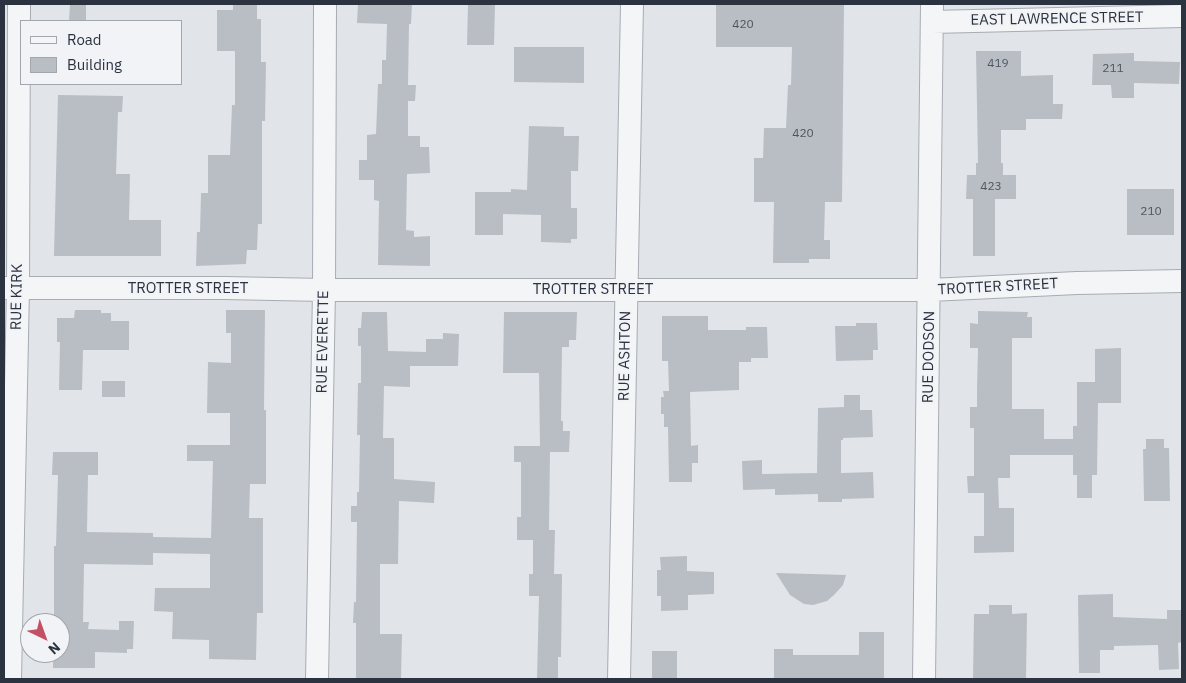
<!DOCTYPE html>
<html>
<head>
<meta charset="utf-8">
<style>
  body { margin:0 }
  #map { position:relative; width:1186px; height:683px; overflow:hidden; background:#e1e5e9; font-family:"IBM Plex Sans",sans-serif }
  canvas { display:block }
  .frame { position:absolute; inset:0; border:5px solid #2b3340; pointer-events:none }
  .legend { position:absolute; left:20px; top:20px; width:162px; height:65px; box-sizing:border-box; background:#f1f3f6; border:1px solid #a2a6ad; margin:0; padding:6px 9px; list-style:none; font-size:15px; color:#2b3340 }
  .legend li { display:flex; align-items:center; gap:10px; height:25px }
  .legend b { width:25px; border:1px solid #a2a6ad }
  .north { position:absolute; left:20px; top:613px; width:50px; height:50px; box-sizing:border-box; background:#f1f3f6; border:1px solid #a2a6ad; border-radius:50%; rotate:138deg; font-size:14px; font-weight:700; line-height:20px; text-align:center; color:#2b3340 }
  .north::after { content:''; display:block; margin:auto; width:18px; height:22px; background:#c45063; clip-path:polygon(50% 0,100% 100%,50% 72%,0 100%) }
</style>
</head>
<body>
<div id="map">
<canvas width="1186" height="683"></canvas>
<div class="frame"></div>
<ul class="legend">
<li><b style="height:6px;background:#f4f5f7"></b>Road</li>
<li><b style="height:14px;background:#b9bec5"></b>Building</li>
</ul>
<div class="north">N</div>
</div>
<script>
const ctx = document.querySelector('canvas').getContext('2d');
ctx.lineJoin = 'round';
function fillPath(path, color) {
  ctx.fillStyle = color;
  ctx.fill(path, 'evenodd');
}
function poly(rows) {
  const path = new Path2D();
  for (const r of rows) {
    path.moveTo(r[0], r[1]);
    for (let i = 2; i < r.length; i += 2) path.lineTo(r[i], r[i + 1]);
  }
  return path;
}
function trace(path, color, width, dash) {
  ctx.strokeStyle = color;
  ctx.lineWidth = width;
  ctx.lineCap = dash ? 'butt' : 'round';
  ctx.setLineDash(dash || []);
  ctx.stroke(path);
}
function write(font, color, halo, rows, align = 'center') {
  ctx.font = font + ' "IBM Plex Sans",sans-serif';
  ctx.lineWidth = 4;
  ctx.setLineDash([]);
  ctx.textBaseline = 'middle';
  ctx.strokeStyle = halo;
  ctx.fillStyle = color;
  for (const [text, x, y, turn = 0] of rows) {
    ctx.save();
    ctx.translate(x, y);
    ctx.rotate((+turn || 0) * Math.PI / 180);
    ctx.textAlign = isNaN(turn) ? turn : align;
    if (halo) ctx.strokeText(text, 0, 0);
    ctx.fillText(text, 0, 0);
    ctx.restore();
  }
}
fillPath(poly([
  [70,4,86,4,86,21,69,21],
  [233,4,257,4,257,19,261,19,261,62,266,62,265,121,262,121,262,224,258,224,257,250,247,250,246,264,196,266,197,232,200,232,201,193,208,193,208,155,230,155,232,105,235,105,235,51,217,51,217,10,233,10],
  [358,4,412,4,411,24,409,24,408,85,416,85,415,101,408,101,408,136,420,136,420,147,429,147,430,173,407,174,406,230,414,231,414,237,430,236,430,266,378,265,379,201,374,200,374,180,359,180,359,160,367,160,367,135,376,134,378,84,382,84,382,60,386,60,387,24,357,23],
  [468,4,495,4,494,45,467,45],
  [716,4,844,4,842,202,825,202,824,240,830,240,830,259,809,259,809,263,773,263,774,202,754,202,754,158,763,158,764,128,786,128,788,85,791,85,792,47,716,47],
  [514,47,584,47,584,83,514,82],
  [976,51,1021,51,1021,76,1053,75,1053,104,1063,104,1062,119,1026,119,1026,130,1001,130,1001,163,1003,163,1003,175,1016,175,1016,199,995,199,995,256,973,256,973,199,966,199,967,175,976,175,976,163,978,163],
  [1134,53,1134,61,1180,62,1179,84,1134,83,1134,98,1112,98,1111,85,1092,85,1093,54],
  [58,95,123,96,122,112,118,112,116,174,130,174,129,220,161,220,161,256,54,256],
  [529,126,564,127,564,136,579,136,578,171,571,171,571,208,577,208,577,239,571,239,571,243,541,242,541,215,503,214,503,235,475,235,475,192,511,192,511,189,527,190],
  [1127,189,1174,189,1174,235,1127,235],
  [75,310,101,310,101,313,111,313,111,321,129,321,129,350,83,350,82,390,59,390,60,342,57,342,57,318,74,318],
  [226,310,265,310,264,410,266,410,266,484,250,484,249,518,263,518,263,613,257,613,256,660,209,659,209,640,172,639,173,612,154,611,155,588,210,588,210,554,153,553,153,565,84,564,83,622,89,622,88,629,119,630,119,621,134,621,133,649,127,649,127,653,95,652,95,668,53,668,53,653,60,653,60,623,54,623,54,546,56,546,58,475,52,475,53,452,98,452,98,475,88,475,87,532,153,533,153,537,211,538,213,461,187,461,187,445,230,445,230,413,207,413,208,362,231,363,231,333,226,333],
  [978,311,1028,312,1027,317,1032,317,1032,338,1012,338,1012,409,1044,409,1044,439,1073,439,1073,426,1077,426,1077,382,1095,382,1095,349,1121,348,1121,403,1098,403,1097,475,1092,475,1092,498,1077,498,1077,475,1073,475,1073,455,1010,455,1010,478,998,478,999,508,1014,508,1014,552,974,553,974,536,984,536,984,493,968,493,967,476,974,476,974,428,970,428,970,407,977,407,977,389,978,348,970,348,970,323,978,324],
  [362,312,387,312,388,351,426,352,426,339,443,339,443,333,459,334,458,366,410,366,410,387,384,386,383,438,394,438,394,479,435,482,434,503,399,501,398,564,380,564,380,634,402,634,401,679,356,679,356,623,353,623,354,602,356,602,357,522,351,522,351,506,357,506,357,492,359,492,360,435,357,435,358,383,361,383,361,346,358,346,358,328,361,328],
  [504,312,577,312,576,340,569,340,569,347,562,347,561,421,563,421,563,431,570,431,569,452,550,452,549,530,555,530,554,574,562,574,561,657,558,657,558,679,537,679,539,596,529,596,529,574,533,574,533,540,517,540,517,517,521,517,521,462,514,462,514,446,540,446,539,373,503,373],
  [662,316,708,316,708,330,746,330,746,327,767,327,768,358,751,358,751,362,739,362,739,390,690,392,691,446,698,445,698,463,692,463,692,482,669,482,668,427,664,427,664,414,661,414,661,397,664,397,663,391,669,391,668,361,662,361],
  [856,323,877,323,878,350,873,350,873,360,836,361,835,326,856,326],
  [102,381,125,381,125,397,102,397],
  [844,395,860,395,860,410,872,410,873,437,843,438,843,440,841,440,841,473,873,472,874,498,842,499,842,502,818,502,818,494,775,495,775,489,743,490,742,461,762,460,762,474,817,473,818,408,844,407],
  [1146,439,1164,439,1164,448,1169,448,1170,501,1144,501,1143,449,1146,449],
  [687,556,687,571,714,572,714,594,688,595,688,610,661,611,661,596,657,596,657,570,661,570,660,557],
  [776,573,812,574,846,575,843,585,834,595,827,601,813,605,804,604,790,595],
  [1113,594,1113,617,1167,619,1167,610,1182,610,1182,642,1178,643,1179,669,1159,670,1158,645,1114,646,1114,650,1100,650,1100,673,1079,673,1078,595],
  [989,605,1012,605,1012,614,1027,613,1026,679,973,679,974,614,989,614],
  [859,632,884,632,884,679,774,679,774,649,793,649,793,655,859,655],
  [652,651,677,651,677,679,652,679]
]), '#b9bec5');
const minor = poly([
  [932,22,1182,16],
  [4,288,224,288,324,290,930,290,1077,283,1182,281],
  [10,679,18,288,19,4],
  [317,679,324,290,325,4],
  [619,679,632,4],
  [924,679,932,4]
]);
trace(minor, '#a7acb3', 24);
trace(minor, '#f4f5f7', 22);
write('12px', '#4e5661', null, [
  ["420",743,25],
  ["419",998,64],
  ["211",1113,69],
  ["420",803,134],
  ["423",991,187],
  ["210",1151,212]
]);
write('15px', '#2b3340', '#f1f3f6', [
  ["EAST LAWRENCE STREET",1057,19,-1],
  ["TROTTER STREET",998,287,-3],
  ["TROTTER STREET",188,289],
  ["TROTTER STREET",593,290],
  ["RUE KIRK",17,297,-89],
  ["RUE EVERETTE",323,342,-89],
  ["RUE ASHTON",625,356,-89],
  ["RUE DODSON",929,357,-89]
]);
</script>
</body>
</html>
